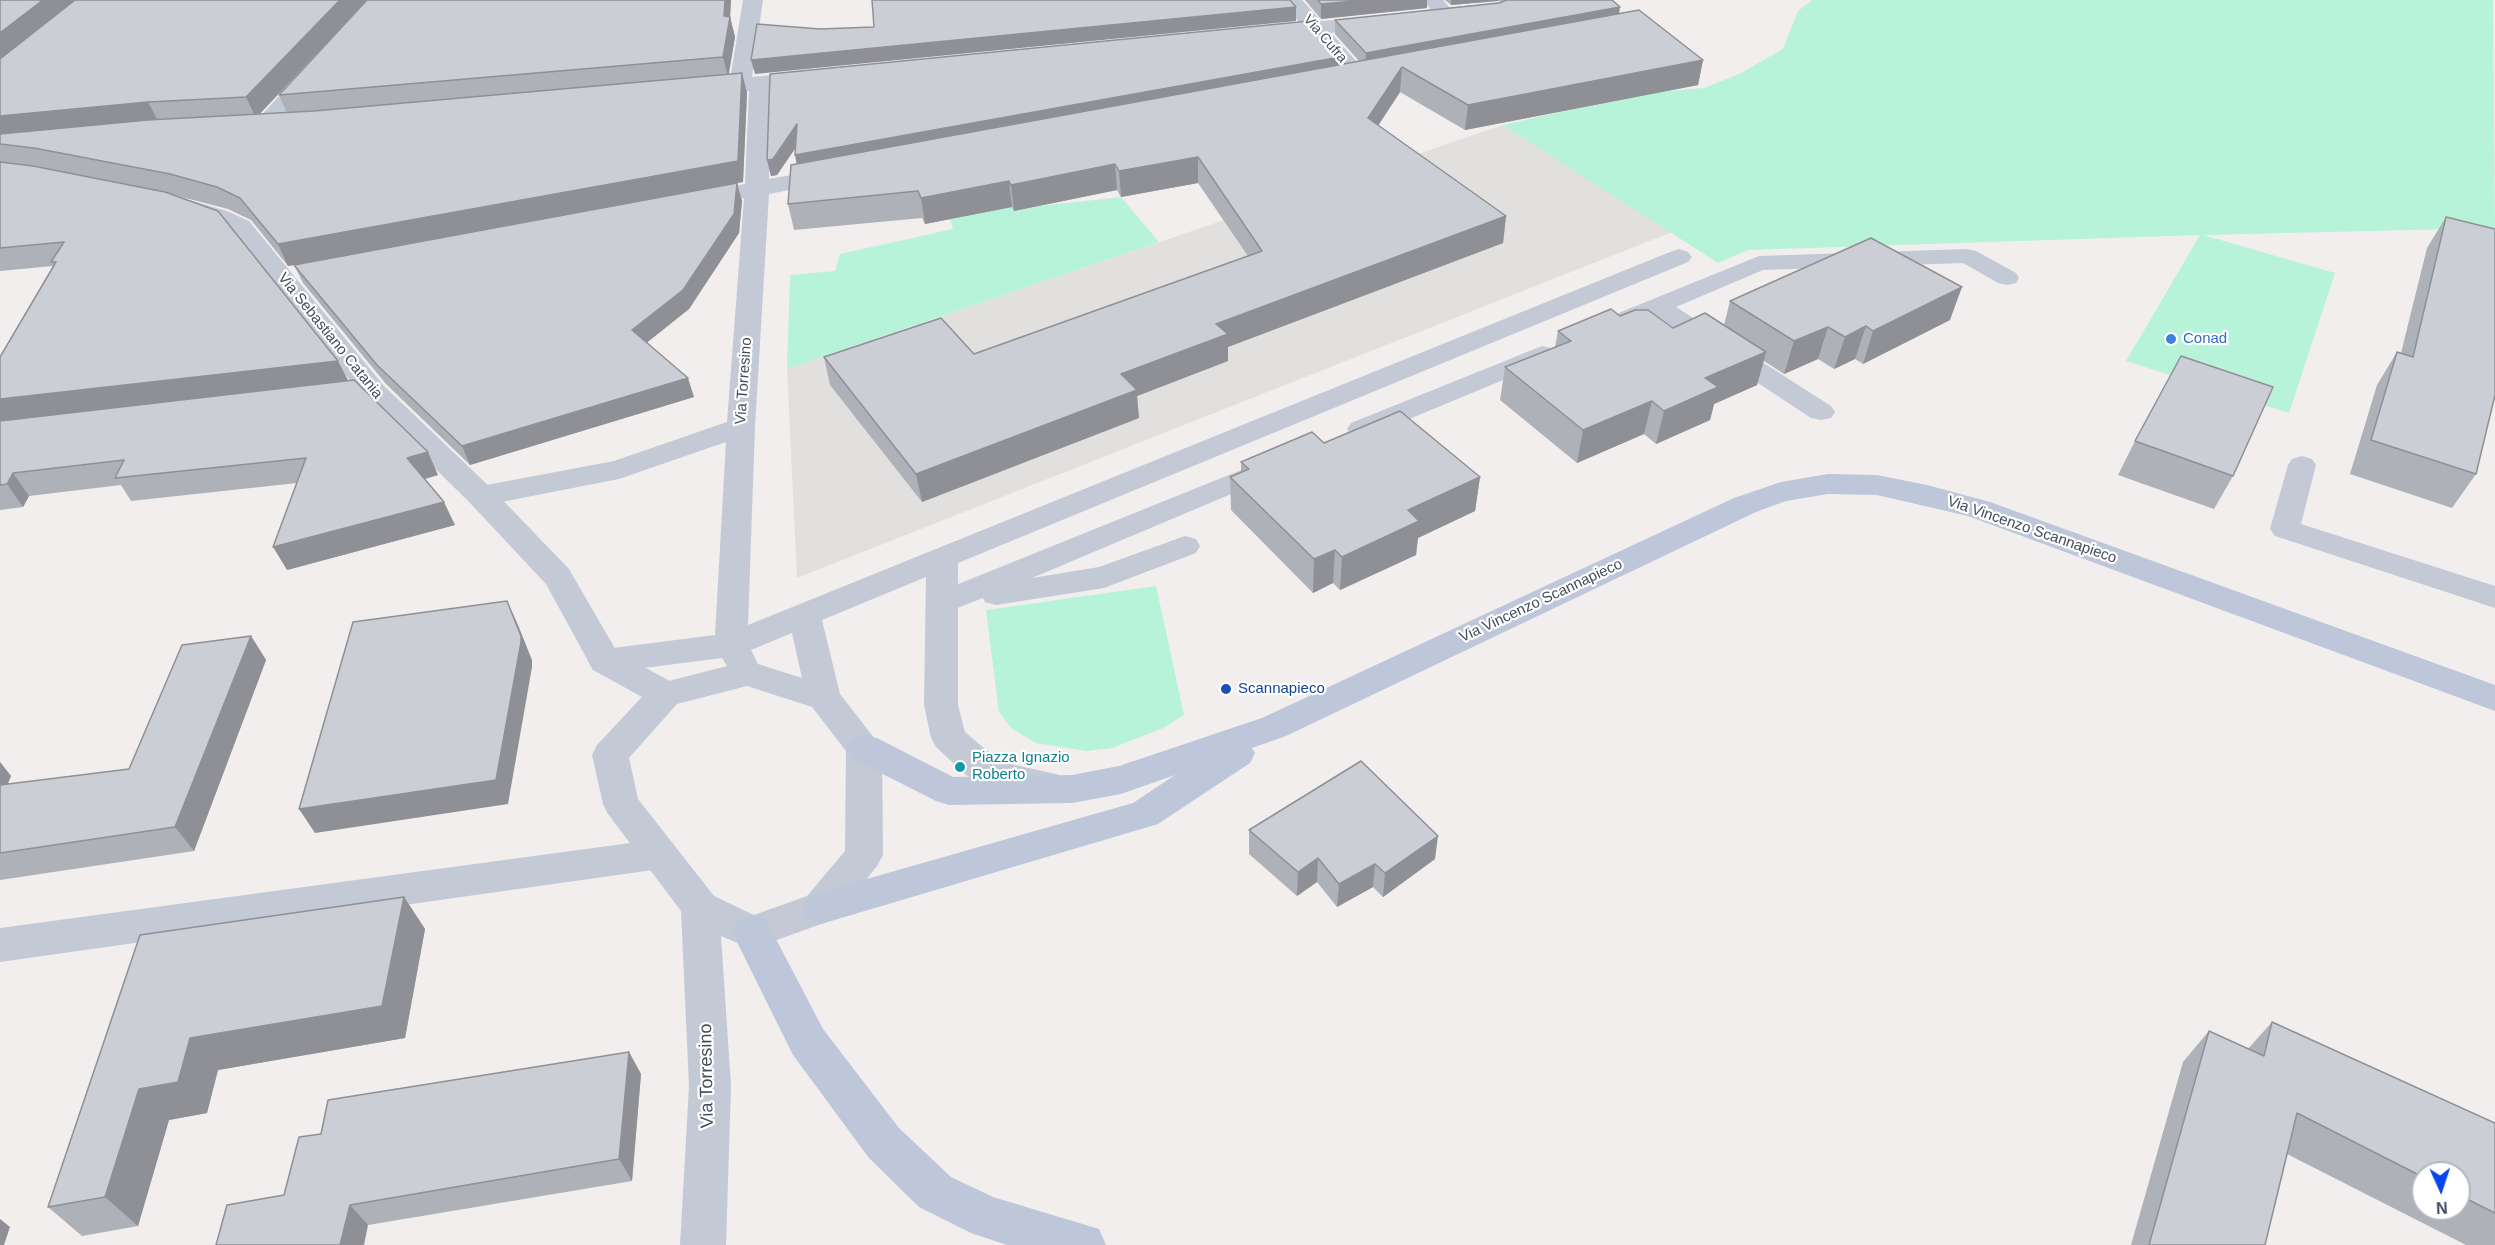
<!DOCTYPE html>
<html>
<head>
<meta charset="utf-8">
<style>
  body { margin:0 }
  #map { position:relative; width:2495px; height:1245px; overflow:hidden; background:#f1eeed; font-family:Arial,sans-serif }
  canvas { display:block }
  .north { position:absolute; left:2411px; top:1161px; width:60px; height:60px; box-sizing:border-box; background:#fff; border:2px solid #b4b8be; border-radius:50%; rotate:177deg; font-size:16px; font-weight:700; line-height:24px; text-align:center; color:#444d5d }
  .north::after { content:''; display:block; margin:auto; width:21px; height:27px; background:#0944ef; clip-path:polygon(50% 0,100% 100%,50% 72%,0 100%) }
</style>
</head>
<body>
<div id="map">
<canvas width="2495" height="1245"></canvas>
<div class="north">N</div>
</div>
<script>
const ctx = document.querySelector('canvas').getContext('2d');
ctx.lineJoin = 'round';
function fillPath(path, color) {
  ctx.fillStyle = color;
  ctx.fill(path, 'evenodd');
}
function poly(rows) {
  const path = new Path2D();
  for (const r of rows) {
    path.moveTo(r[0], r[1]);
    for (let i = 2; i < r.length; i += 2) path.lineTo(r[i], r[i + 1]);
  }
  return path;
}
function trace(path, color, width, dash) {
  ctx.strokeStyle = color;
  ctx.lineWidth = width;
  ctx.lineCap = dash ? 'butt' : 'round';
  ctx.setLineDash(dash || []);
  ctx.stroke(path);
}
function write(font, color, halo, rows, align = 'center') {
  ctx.font = font + ' Arial,sans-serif';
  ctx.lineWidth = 4.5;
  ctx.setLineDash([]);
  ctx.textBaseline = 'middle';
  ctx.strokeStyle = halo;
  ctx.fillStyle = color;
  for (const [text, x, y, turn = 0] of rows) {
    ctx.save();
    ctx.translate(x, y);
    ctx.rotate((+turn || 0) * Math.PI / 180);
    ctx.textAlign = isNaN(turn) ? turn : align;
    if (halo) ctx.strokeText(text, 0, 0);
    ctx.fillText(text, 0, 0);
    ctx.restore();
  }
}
fillPath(poly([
  [1503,125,1672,232,797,578,787,369]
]), '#e2dfdf');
fillPath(poly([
  [1812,0,2493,0,2495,228,2203,235,2335,273,2289,413,2126,361,2200,235,1748,250,1718,263,1503,125,1644,93,1704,88,1739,74,1783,49,1798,11],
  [1002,189,1015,211,1040,206,1121,197,1159,242,787,369,790,275,835,271,840,254,953,229,950,219,965,216],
  [1156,586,1184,715,1161,729,1112,748,1087,751,1036,743,1011,728,999,712,986,610]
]), '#b7f3d9');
fillPath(poly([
  [1423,0,1443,0,1456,15,1453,19,1446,21,1439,19,1423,0],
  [1967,249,1976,251,2016,273,2019,278,2016,283,2007,285,1998,283,1963,263,1763,270,1676,307,1831,406,1835,412,1831,418,1821,420,1811,418,1655,315,1608,334,1599,331,1595,326,1599,321,1759,256,1967,249],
  [1542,346,1551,348,1555,354,1551,360,1371,435,1361,438,1351,435,1347,429,1351,423,1542,346],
  [2302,456,2312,459,2316,465,2301,524,2495,586,2495,608,2275,536,2270,529,2288,465,2292,459,2302,456],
  [1271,458,1281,461,1285,467,1281,473,1032,578,1099,567,1185,536,1196,539,1200,546,1196,553,1104,588,996,605,985,602,983,598,942,614,931,611,926,603,931,595,1271,458]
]), '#c3cad6');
fillPath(poly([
  [743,0,763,0,752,77,814,71,822,73,825,78,822,83,814,85,771,89,769,179,832,168,840,170,844,175,840,180,769,194,755,427,748,625,1670,252,1679,249,1688,252,1692,257,1688,262,958,563,958,705,965,732,992,755,1006,763,1060,775,1065,785,1060,795,1047,799,985,785,966,775,936,747,931,738,924,705,926,577,822,620,840,694,882,748,883,855,877,866,835,919,752,949,721,936,731,1086,726,1245,680,1245,689,1086,681,911,608,814,603,804,592,755,597,745,653,685,727,666,722,658,605,673,593,670,588,661,593,652,605,649,715,635,726,442,619,479,481,506,470,503,466,496,470,489,481,486,614,461,727,422,744,198,697,207,688,205,685,200,688,195,745,184,749,91,701,96,693,94,690,89,693,84,701,82,730,80,743,0],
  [792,633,802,678,758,664,751,650,792,633],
  [747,686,812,707,846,751,845,851,807,896,754,915,714,896,638,799,629,758,677,704,747,686],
  [1281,0,1302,0,1321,21,1378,16,1385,18,1388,22,1385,26,1331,33,1367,73,1370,78,1367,83,1359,85,1351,83,1310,35,1272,38,1265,36,1262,32,1265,28,1300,23,1281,0],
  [313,67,321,68,324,73,321,78,272,131,264,133,256,131,253,126,256,121,305,68,313,67]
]), '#c3cad6');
fillPath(poly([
  [182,198,227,211,249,221,384,386,492,489,569,569,617,652,677,685,682,694,677,703,665,707,653,703,593,670,546,584,470,503,364,398,231,231,209,221,173,210,170,205,173,200,182,198],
  [660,839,673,843,679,854,673,865,660,869,0,962,0,928,660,839]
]), '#c3cad6');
fillPath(poly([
  [1828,474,1877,475,1927,485,1990,502,2495,685,2495,711,1968,516,1877,495,1828,494,1786,501,1756,512,1286,736,1252,748,1255,753,1250,763,1158,824,821,924,807,919,802,908,807,897,821,892,1133,803,1175,775,1121,794,1072,803,949,805,936,801,851,758,846,748,851,738,864,734,877,738,953,777,1072,775,1119,766,1262,718,1734,498,1781,482,1828,474],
  [752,915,766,920,823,1029,899,1128,951,1177,993,1197,1099,1229,1106,1245,1007,1245,971,1233,919,1207,869,1158,793,1055,732,932,738,920,752,915]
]), '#bec6d9');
fillPath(poly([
  [0,0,731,0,730,17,735,37,729,74,742,73,747,93,743,182,737,183,742,201,739,233,689,309,647,342,694,397,470,465,386,384,303,283,294,265,472,232,288,266,251,220,228,209,170,194,438,475,424,479,455,525,287,570,297,483,131,501,121,485,29,496,23,507,0,510,0,357,53,266,0,271],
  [345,23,279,95,287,113,259,114],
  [1305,0,1427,0,1427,8,1321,19],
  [1445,0,1612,0,1619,14,1703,60,1698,85,1465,130,1400,92,1378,126,1506,216,1503,243,1228,347,1228,361,1137,396,1139,418,922,502,830,385,824,357,974,354,1248,256,1198,183,1121,197,1117,190,1014,211,1012,207,925,224,922,218,794,230,788,204,797,164,795,155,795,148,777,175,771,176,767,160,770,74,1340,65,1359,61,1335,34,1335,20,1502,2,1498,1,1451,5],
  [2446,217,2476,474,2452,508,2350,474,2377,385,2397,352,2401,353,2427,248],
  [1730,301,1950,320,1863,364,1855,359,1834,369,1818,359,1784,374,1764,361,1757,385,1714,404,1710,420,1656,444,1644,434,1577,463,1500,400,1505,367,1555,347,1558,331,1620,316,1673,328,1724,325],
  [2135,441,2233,476,2214,509,2118,475],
  [1324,443,1480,477,1475,511,1418,538,1416,555,1340,590,1333,583,1313,593,1231,510,1230,477,1241,472,1241,462],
  [251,636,266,660,194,851,0,880,0,762,11,776,8,784,129,769],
  [1249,830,1435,859,1383,897,1373,887,1337,907,1317,882,1297,896,1249,854],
  [404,897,425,929,405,1038,218,1070,207,1113,169,1120,138,1226,82,1236,48,1207],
  [2272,1022,2495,1123,2495,1245,2466,1245,2287,1154,2265,1245,2131,1245,2183,1062,2209,1031,2248,1049],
  [2423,1173,2459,1173,2459,1209,2423,1209],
  [629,1052,641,1074,632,1181,368,1225,284,1195,321,1134]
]), '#afb1b8');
fillPath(poly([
  [43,0,79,0,0,62,0,33],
  [340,0,367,0,256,118,246,97],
  [725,0,731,0,730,17,735,37,728,77,723,57,724,16],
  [1366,0,1427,0,1427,8,1321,19,1321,4],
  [1451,0,1498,0,1498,1,1451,5],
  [1296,7,1296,21,755,74,751,60],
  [1620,7,1618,21,1365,68,1366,53],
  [1340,57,1340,72,798,171,795,155],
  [1703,60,1698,85,1465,130,1468,105],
  [1402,67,1400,92,1366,144,1368,118],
  [742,73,747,93,743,182,737,183,742,201,739,233,689,309,639,349,632,330,737,183,288,266,278,244],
  [148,102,159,123,0,138,0,116],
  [797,124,801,140,777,175,771,176,767,160],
  [1198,157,1198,183,1121,197,1119,171],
  [1115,164,1117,190,1014,211,1011,185],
  [1009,181,1012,207,925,224,921,198],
  [1506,216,1503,243,1228,347,1228,361,1137,396,1139,418,922,502,916,474,1121,374,1216,324],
  [1962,287,1950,320,1863,364,1873,331],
  [1866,326,1855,359,1834,369,1845,337],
  [1828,327,1818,359,1784,374,1794,341],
  [1766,352,1757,385,1714,404,1710,420,1656,444,1664,411,1705,378],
  [338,361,350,384,0,424,0,399],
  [688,378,694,397,470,465,462,446],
  [1652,401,1644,434,1577,463,1583,430],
  [428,452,438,475,418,481,407,458],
  [13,473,29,496,23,507,7,484],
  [1480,477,1475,511,1418,538,1416,555,1340,590,1342,557,1408,510],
  [444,502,455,525,287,570,273,547],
  [1335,550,1333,583,1313,593,1314,559],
  [507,601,518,625,532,660,532,667,508,804,315,833,299,809],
  [251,636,266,660,194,851,175,827],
  [0,762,11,776,0,801],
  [1438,836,1435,859,1383,897,1385,873],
  [1318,858,1317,882,1297,896,1298,872],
  [1375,864,1373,887,1337,907,1339,884],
  [404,897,425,929,405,1038,218,1070,207,1113,169,1120,138,1226,105,1197,139,1089,190,1038],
  [629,1052,641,1074,632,1181,619,1159],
  [350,1205,368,1225,364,1245,340,1245],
  [0,1219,10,1227,4,1245,0,1245]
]), '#8f9096');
const building = poly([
  [0,0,43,0,0,33,0,0],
  [75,0,340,0,246,97,148,102,0,116,0,59,75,0],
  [367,0,725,0,724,16,730,17,723,57,279,95,367,0],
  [872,0,1290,0,1296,7,751,60,757,24,820,29,874,27,872,0],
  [1318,0,1366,0,1321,4,1318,0],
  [1507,0,1612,0,1620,7,1366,53,1335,20,1499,3,1507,0],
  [1639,10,1703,60,1468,105,1402,67,1368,118,1506,216,1216,324,1228,334,1121,374,1137,390,916,474,824,357,941,318,974,354,1262,251,1198,157,1119,171,1115,164,1011,185,1009,181,921,198,918,191,788,204,791,165,1639,10],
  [1309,21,1340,57,795,155,797,124,773,159,767,160,770,74,1309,21],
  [742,73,738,161,278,244,240,198,217,187,170,174,34,148,0,144,0,134,148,120,314,111,742,73],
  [0,162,33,166,165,192,218,211,338,361,0,399,0,357,56,262,51,262,64,242,0,248,0,162],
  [737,183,734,214,683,290,632,330,688,378,462,446,377,365,294,265,737,183],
  [2446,217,2495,229,2495,395,2476,474,2371,440,2397,352,2413,357,2446,217],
  [1871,238,1962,287,1873,331,1866,326,1845,337,1828,327,1794,341,1730,301,1871,238],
  [1611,309,1620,316,1635,310,1648,310,1673,328,1705,313,1766,352,1705,378,1718,387,1664,411,1652,401,1583,430,1505,367,1571,341,1558,331,1611,309],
  [2181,356,2273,387,2233,476,2135,441,2181,356],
  [354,380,428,452,407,458,444,502,273,547,306,458,115,478,124,460,13,473,7,484,0,485,0,421,354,380],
  [1400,411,1480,477,1408,510,1419,521,1342,557,1335,550,1314,559,1230,477,1249,469,1241,462,1312,432,1324,443,1400,411],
  [507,601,521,636,521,642,496,780,299,809,353,622,507,601],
  [251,636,175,827,0,853,0,785,129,769,182,645,251,636],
  [1361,761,1438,836,1385,873,1375,864,1339,884,1318,858,1298,872,1249,830,1361,761],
  [404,897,382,1006,190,1038,178,1082,139,1089,105,1197,48,1207,140,935,404,897],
  [2272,1022,2495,1123,2495,1213,2459,1195,2459,1173,2423,1173,2423,1177,2297,1113,2265,1245,2149,1245,2209,1031,2264,1056,2272,1022],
  [629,1052,619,1159,350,1205,340,1245,216,1245,227,1205,284,1195,299,1137,321,1134,328,1100,629,1052]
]);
fillPath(building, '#ccced6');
trace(building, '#8f9096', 1.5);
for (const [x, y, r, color] of [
  [2171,339,6,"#3f7fe0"],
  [1226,689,6,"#1a4fb4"],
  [960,767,6,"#0f9aa8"]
]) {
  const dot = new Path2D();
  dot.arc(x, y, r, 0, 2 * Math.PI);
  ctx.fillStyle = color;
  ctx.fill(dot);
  trace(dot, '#fff', 2);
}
write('14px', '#444d5d', '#fff', [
  ["Via Cufra",1325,39,49]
]);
write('15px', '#444d5d', '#fff', [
  ["Via Sebastiano Catania",330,336,51],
  ["Via Torresino",744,381,-86],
  ["Via Vincenzo Scannapieco",2032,530,19],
  ["Via Vincenzo Scannapieco",1541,601,-25]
]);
write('15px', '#366cbe', '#fff', [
  ["Conad",2183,339]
], 'left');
write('15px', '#164399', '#fff', [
  ["Scannapieco",1238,689]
], 'left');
write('15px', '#0d838f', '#fff', [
  ["Piazza Ignazio",972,758],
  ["Roberto",972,775]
], 'left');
write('18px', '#444d5d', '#fff', [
  ["Via Torresino",707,1076,-91]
]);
</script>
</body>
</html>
